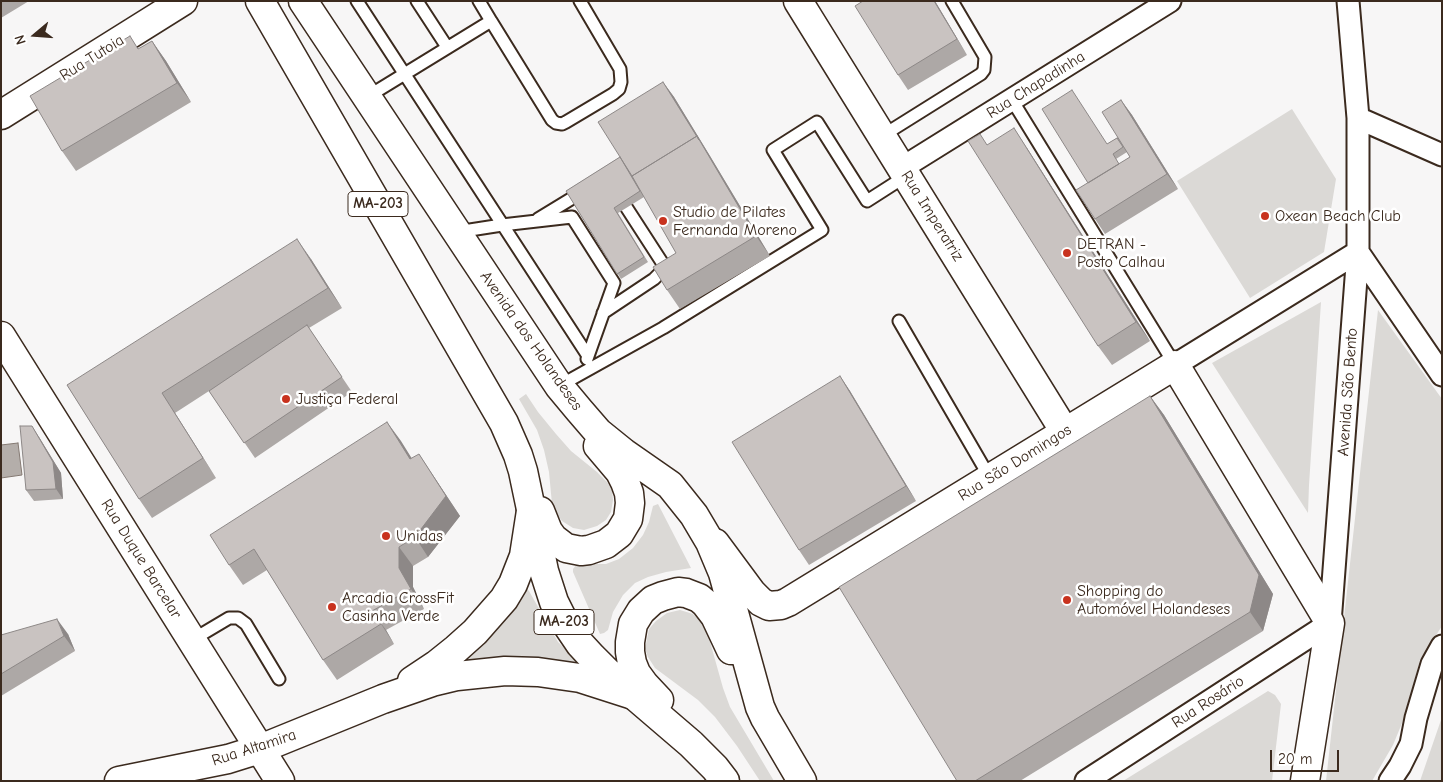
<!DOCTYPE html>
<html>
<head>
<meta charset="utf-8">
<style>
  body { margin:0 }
  #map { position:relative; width:1443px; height:782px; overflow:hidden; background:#f7f6f6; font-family:"Comic Neue",sans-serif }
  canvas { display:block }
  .frame { position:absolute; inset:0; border:2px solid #3b2a1e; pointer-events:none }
  .north { position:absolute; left:10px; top:10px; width:50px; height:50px; -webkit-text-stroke:4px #fff; paint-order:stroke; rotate:252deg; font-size:14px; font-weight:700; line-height:20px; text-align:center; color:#3b2a1e }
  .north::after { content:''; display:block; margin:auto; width:18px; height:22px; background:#3b2a1e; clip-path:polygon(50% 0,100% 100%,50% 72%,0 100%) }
  .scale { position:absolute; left:1270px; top:750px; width:69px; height:22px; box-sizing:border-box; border:2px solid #3b2a1e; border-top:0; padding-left:6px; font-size:15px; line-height:18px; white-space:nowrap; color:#3b2a1e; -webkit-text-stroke:4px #fff; paint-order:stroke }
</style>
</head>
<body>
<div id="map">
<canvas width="1443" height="782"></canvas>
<div class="frame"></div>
<div class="north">N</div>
<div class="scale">20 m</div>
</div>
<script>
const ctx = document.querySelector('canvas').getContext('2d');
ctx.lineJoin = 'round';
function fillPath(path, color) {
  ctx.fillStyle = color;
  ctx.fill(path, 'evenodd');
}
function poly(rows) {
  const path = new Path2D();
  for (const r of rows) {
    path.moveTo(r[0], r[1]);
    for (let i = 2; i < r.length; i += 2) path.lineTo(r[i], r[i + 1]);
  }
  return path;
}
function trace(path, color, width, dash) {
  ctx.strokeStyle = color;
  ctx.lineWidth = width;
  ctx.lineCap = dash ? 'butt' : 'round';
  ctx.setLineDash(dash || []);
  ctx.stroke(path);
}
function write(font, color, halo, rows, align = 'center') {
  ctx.font = font + ' "Comic Neue",sans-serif';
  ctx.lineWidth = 5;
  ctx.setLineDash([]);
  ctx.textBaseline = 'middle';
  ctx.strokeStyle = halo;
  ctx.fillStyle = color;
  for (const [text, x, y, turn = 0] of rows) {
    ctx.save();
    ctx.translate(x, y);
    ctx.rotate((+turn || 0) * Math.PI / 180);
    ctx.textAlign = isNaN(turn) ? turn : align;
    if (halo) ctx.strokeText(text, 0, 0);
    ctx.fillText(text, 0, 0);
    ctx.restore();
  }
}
fillPath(poly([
  [1292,109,1336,179,1324,252,1250,298,1177,181],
  [1321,302,1309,485,1308,513,1212,363],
  [1378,310,1442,399,1442,626,1420,660,1405,716,1393,745,1372,781,1326,781],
  [526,394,538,412,556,434,571,451,597,472,607,482,612,490,613,500,611,512,606,520,597,526,584,530,573,528,562,521,556,513,552,504,549,472,544,450,537,430,519,399],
  [658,504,691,568,666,572,648,577,635,583,623,595,613,612,608,630,604,633,600,634,573,572,573,569,577,564,606,564,619,559,633,548,643,535,649,522,653,506],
  [525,587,529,591,558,642,585,668,469,666,467,659,470,653],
  [680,610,693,614,701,621,707,631,723,688,730,707,774,781,760,781,737,746,715,717,698,700,655,668,648,657,645,649,649,629,656,621,667,613],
  [1268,691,1275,695,1281,704,1272,781,1123,781],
  [1442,717,1442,781,1420,781]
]), '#dbd9d6');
const water = poly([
  [18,443,22,475,1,478,1,445,18,443]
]);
fillPath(water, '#b4aeaa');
trace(water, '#847972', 1);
const lane = poly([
  [357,1,588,356],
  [417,1,447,47],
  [491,21,552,120,556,123,562,124,566,122,613,94,619,89,621,82,620,69,580,1],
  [367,97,491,21,479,1],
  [1012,100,1175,365],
  [882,136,981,74,984,70,985,57,952,1],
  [538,219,584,191],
  [457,232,502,225,572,217,614,283,587,359],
  [603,313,654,279,663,270,663,264,619,196],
  [899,321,990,478],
  [559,386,663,328,822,230,773,150,817,122,867,201,906,176],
  [192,640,229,618,238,618,246,624,279,679]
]);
const street = poly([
  [1358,118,1442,155],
  [902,168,1170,1],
  [1358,252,1442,375],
  [1175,365,1358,252],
  [1086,781,1330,623,1358,252,1358,118,1348,1],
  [1390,781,1400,766,1411,744,1416,718,1432,664,1442,646]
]);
const secondary = poly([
  [798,1,1065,432],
  [1,115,183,1],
  [1,336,280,781],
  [715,543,752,593,761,602,769,606,781,605,788,602,1175,365,1330,623,1305,781],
  [412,681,436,665,456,649,475,632,504,599,513,584,524,556,531,511],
  [119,781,228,759,260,749,383,699,432,682,457,676,505,671,538,672,580,678,633,695]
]);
const primary = poly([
  [260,1,504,423,518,455,523,471,544,571,554,602,561,616,580,644,592,657,607,672,691,744,715,768,725,781],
  [303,1,559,386,579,410,598,432,624,453,670,485,694,515,710,542,723,573,760,707,765,718,802,781],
  [540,511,548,531,553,538,566,548,581,551,589,550,606,544,619,534,628,519,630,503,629,493,625,482,620,472,598,446],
  [659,700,644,684,636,673,632,663,630,652,630,642,633,624,641,611,653,600,663,596,678,592,686,593,699,598,705,603,715,616,731,650]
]);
trace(lane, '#3b2a1e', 15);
trace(street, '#3b2a1e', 25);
trace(secondary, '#3b2a1e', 31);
trace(primary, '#3b2a1e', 31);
trace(lane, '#fff', 11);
trace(street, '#fff', 21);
trace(secondary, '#fff', 28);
trace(primary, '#fff', 28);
fillPath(poly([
  [1,1,29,1,1,18],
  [935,1,967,55,908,90,898,75],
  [152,41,166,61,191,102,76,171,62,151,139,49],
  [663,82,674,97,710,156,770,256,680,309,667,290,676,253,644,197,618,213,648,262,621,279,566,191,620,157],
  [1121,100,1132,115,1178,189,1105,234,1095,219,1088,183,1107,144,1117,138],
  [1127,152,1130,157,1119,164,1116,159],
  [987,145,1027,148,1150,341,1112,365,1098,346],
  [311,259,342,308,309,328,352,392,255,458,209,391,175,413,216,478,152,518,139,499,67,385],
  [840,376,850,391,916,501,809,565,799,550],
  [1150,396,1164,415,1273,594,1263,631,1020,781,957,781],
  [387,422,411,458,432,474,460,516,428,557,413,566,413,587,424,609,386,630,394,644,337,680,323,660,267,570,243,585,229,565],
  [39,437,61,473,63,499,34,501,26,490],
  [68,634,75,651,1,696,1,635]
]), '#ada8a6');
fillPath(poly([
  [934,1,935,1,967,55,957,39],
  [152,41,166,61,191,102,177,83],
  [663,82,674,97,710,156,770,256,756,236],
  [1121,100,1132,115,1178,189,1167,174],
  [1014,128,1027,148,1150,341,1136,322],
  [297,239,311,259,342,308,328,288],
  [840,376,850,391,916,501,906,486],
  [162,393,175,413,216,478,203,458],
  [1150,396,1164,415,1273,594,1263,631,1250,612],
  [387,422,401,441,424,478,410,459],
  [32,426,39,437,61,473,63,499,56,489],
  [419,454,460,516,428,557,415,537],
  [399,547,413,566,413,587,424,609,411,589,399,568],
  [372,611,386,630,394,644,381,624],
  [57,619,68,634,75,651,64,636]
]), '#8d8887');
const building = poly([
  [863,1,934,1,957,39,898,75,855,6,863,1],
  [130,36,138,49,152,41,177,83,62,151,30,96,130,36],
  [663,82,699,140,697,136,632,176,598,122,663,82],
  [1072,90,1107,144,1117,138,1123,147,1113,154,1119,164,1088,183,1042,109,1072,90],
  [1121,100,1167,174,1095,219,1076,190,1130,157,1102,112,1121,100],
  [1014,128,1136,322,1098,346,968,141,980,134,987,145,1014,128],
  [697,136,756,236,667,290,653,267,676,253,632,176,697,136],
  [620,157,640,191,614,208,644,257,617,274,566,191,620,157],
  [297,239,328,288,162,393,203,458,139,499,67,385,297,239],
  [307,325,342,377,244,443,209,391,307,325],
  [840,376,906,486,799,550,732,442,840,376],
  [1150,396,1259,575,1250,612,975,781,957,781,839,587,1150,396],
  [387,422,410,459,419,454,446,496,415,537,399,547,399,568,411,589,372,611,381,624,323,660,254,549,229,565,210,535,387,422],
  [20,426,32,426,53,462,56,489,26,490,20,426],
  [57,619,64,636,1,674,1,635,57,619]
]);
fillPath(building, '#c9c3c1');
trace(building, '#8d8887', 1);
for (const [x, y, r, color] of [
  [1265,216,5,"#c8321e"],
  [663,221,5,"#c8321e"],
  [1067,253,5,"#c8321e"],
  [286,399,5,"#c8321e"],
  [386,536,5,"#c8321e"],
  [1067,600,5,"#c8321e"],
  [332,607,5,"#c8321e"]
]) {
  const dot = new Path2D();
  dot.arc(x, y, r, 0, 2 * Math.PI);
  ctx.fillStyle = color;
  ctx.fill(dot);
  trace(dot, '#fff', 2);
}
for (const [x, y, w] of [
  [378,204,60],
  [564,622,60]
]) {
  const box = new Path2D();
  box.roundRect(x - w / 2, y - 12.5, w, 25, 4);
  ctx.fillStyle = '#fff';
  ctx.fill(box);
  trace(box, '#3b2a1e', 1);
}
write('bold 15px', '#3b2a1e', null, [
  ["MA-203",378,204],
  ["MA-203",564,622]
]);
write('16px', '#3b2a1e', '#fff', [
  ["Rua Tutoia",92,58,-32],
  ["Rua Chapadinha",1036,85,-32],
  ["Rua Imperatriz",932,216,58],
  ["Avenida dos Holandeses",531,341,55],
  ["Avenida São Bento",1348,392,-86],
  ["Rua São Domingos",1015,463,-32],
  ["Rua Duque Barcelar",141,559,58],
  ["Rua Rosário",1208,702,-33],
  ["Rua Altamira",254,748,-18]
]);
write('16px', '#3b2a1e', '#fff', [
  ["Studio de Pilates",673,212],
  ["Fernanda Moreno",673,230],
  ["Oxean Beach Club",1275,216],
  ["DETRAN -",1077,244],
  ["Posto Calhau",1077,262],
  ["Justiça Federal",296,399],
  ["Unidas",396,536],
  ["Shopping do",1077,591],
  ["Automóvel Holandeses",1077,609],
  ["Arcadia CrossFit",342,598],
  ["Casinha Verde",342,616]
], 'left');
</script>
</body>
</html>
